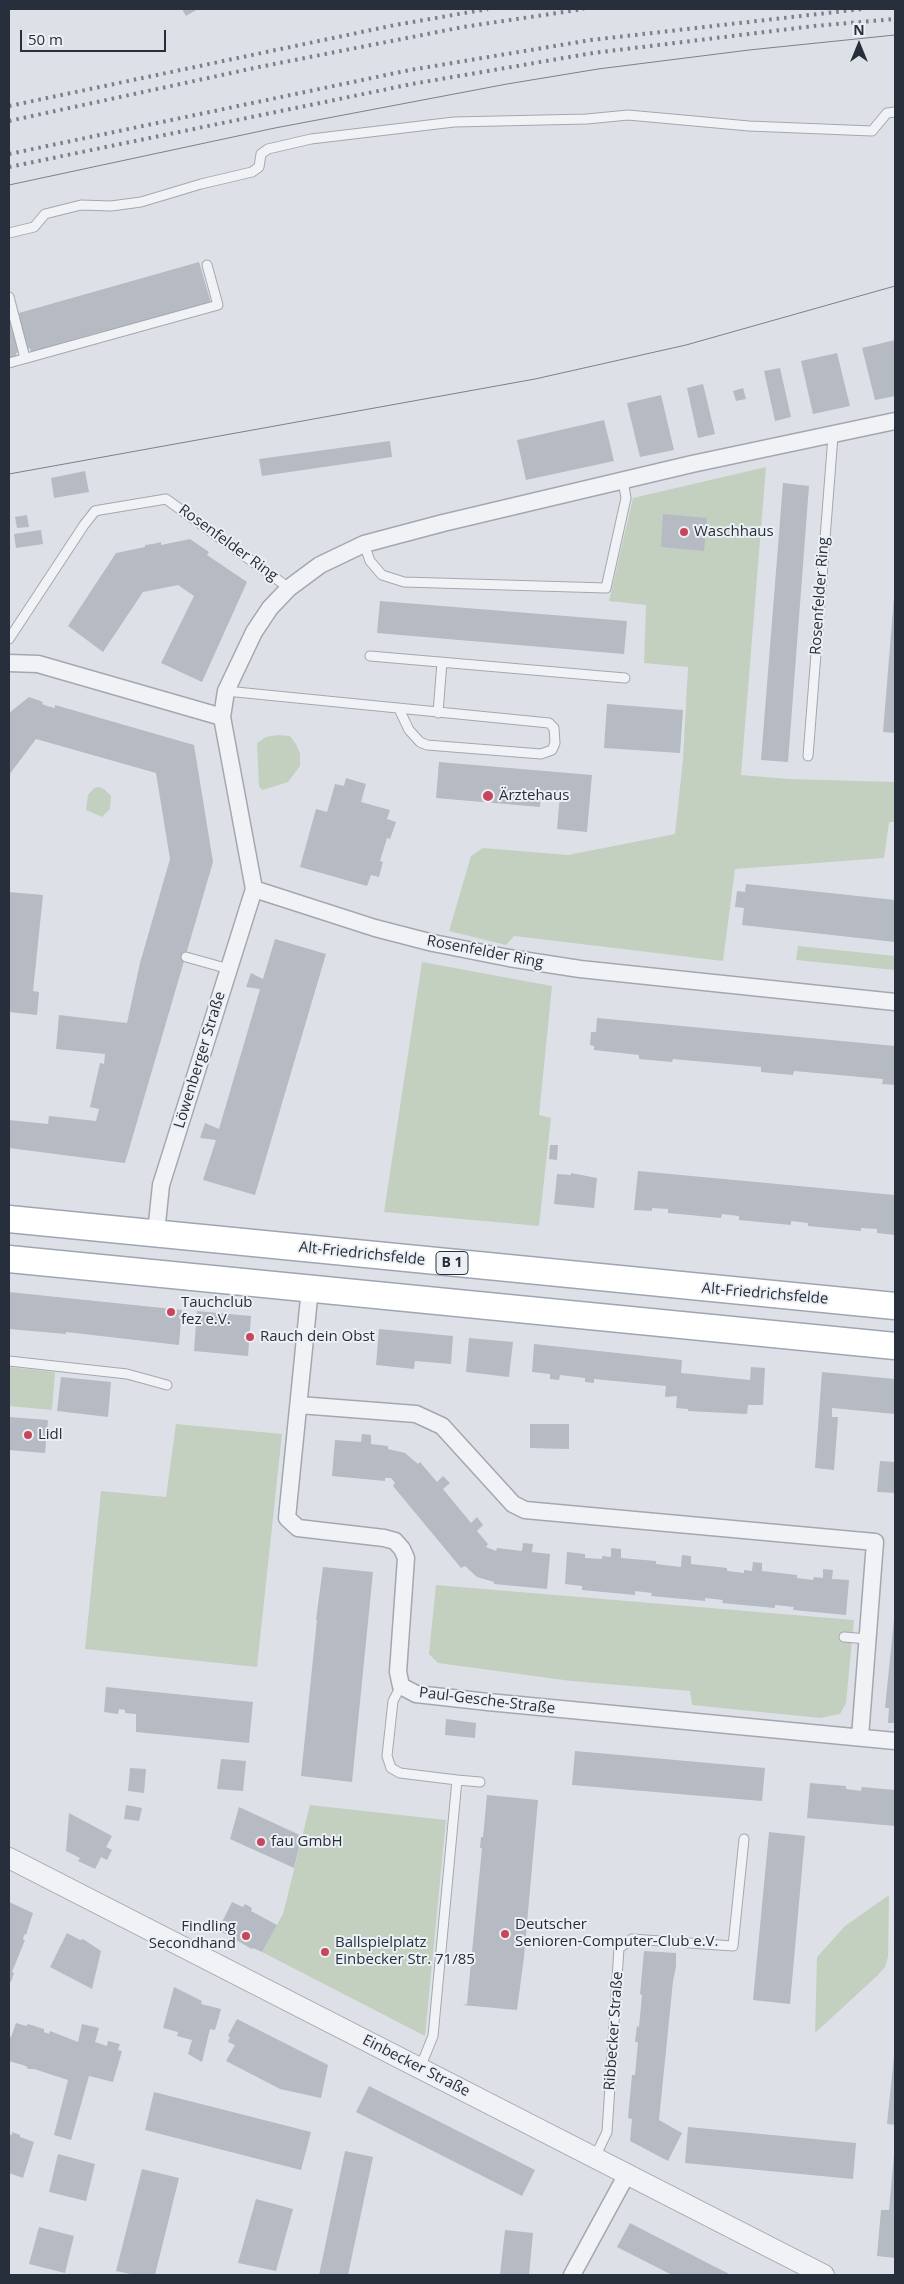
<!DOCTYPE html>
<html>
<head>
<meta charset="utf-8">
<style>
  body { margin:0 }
  #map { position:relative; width:904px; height:2284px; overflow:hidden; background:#dde1e7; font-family:"Open Sans",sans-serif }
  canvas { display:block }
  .frame { position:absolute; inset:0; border:10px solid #272f3c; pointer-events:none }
  .north { position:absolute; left:834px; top:20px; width:50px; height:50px; -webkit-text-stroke:4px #ecf0f4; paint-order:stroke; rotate:0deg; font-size:14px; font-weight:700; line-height:20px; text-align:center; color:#272f3c }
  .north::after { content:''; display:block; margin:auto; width:18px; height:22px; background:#272f3c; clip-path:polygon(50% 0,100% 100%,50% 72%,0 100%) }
  .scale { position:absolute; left:20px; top:30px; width:146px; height:22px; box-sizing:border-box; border:2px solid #272f3c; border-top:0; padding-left:6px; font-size:15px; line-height:18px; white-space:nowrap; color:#272f3c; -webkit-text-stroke:4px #ecf0f4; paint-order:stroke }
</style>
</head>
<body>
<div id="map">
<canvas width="904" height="2284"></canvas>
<div class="frame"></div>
<div class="north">N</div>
<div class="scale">50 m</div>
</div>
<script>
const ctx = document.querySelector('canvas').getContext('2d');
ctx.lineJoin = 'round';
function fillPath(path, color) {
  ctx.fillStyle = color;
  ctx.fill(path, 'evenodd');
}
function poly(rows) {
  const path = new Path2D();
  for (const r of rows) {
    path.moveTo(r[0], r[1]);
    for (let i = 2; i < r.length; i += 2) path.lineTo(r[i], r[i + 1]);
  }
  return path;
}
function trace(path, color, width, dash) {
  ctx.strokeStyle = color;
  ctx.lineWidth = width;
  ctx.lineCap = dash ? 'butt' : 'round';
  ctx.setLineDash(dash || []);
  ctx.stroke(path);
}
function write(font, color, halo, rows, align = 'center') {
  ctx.font = font + ' "Open Sans",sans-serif';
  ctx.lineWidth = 4;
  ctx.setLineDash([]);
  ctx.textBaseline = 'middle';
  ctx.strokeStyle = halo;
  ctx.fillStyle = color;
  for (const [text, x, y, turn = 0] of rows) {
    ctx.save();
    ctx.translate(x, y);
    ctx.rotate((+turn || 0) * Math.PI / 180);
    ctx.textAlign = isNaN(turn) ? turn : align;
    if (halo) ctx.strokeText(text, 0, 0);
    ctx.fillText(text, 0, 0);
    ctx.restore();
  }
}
fillPath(poly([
  [766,467,741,775,789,779,895,782,895,822,889,822,884,858,735,869,723,961,514,936,506,945,449,931,471,856,483,848,568,855,675,834,683,759,688,667,644,663,646,605,609,601,633,498],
  [277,735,290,736,296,744,300,754,300,766,288,782,263,790,259,787,257,743,266,737],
  [99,787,104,789,111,796,110,809,102,817,86,810,88,795,94,788],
  [798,946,895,956,895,970,796,960],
  [422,962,552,986,539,1115,551,1118,539,1226,384,1212],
  [9,1367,55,1372,52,1410,9,1406],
  [176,1424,282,1434,257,1667,85,1649,101,1491,166,1497],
  [436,1585,854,1620,846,1703,840,1714,820,1718,692,1705,690,1691,571,1681,438,1663,429,1654],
  [310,1805,446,1820,425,2036,262,1952,283,1914],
  [889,1895,888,1957,885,1967,877,1976,815,2033,817,1957,845,1926]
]), '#c3d0bf');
fillPath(poly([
  [182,9,198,9,186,16],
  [199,262,211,303,105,334,104,331,31,352,30,348,16,353,17,356,9,358,9,322,20,318,19,313],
  [895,340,895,396,875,400,862,348],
  [837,353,850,406,813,414,801,361],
  [780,368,791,417,775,421,764,371],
  [703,384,715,434,698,438,687,388],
  [743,388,746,399,736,401,733,391],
  [661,395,674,450,640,457,627,403],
  [604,420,614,461,526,480,517,440],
  [390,441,392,457,262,476,259,459],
  [85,471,89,492,54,498,51,478],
  [783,483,809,486,788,762,761,760],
  [663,514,707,518,704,551,661,547],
  [27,515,29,527,17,528,15,517],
  [41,530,43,544,16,548,14,534],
  [190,539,209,552,207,555,247,582,202,682,161,663,194,596,178,585,143,592,103,652,68,626,116,553,145,547,145,545,153,544,161,542,161,545],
  [894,597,895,597,895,733,883,732],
  [380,601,627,621,624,654,377,633],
  [29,697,43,702,42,704,47,706,55,708,55,705,194,745,213,862,125,1163,9,1148,9,1120,48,1124,49,1116,96,1121,99,1109,90,1107,100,1063,104,1064,105,1054,56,1049,59,1015,127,1023,140,963,170,859,156,773,36,739,9,775,9,713],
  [607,704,683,710,680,753,604,748],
  [439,762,592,775,587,832,557,829,560,795,541,793,540,807,436,798],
  [346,778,366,784,361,802,390,810,387,819,396,822,390,839,387,838,380,861,383,862,379,877,371,875,367,886,300,867,316,809,327,812,335,784,344,786],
  [746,884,895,900,895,942,742,925,744,908,735,907,737,891,745,892],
  [9,892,43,895,33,991,39,992,37,1015,9,1012],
  [275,939,326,954,255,1195,203,1180,216,1140,200,1138,205,1123,219,1129,260,989,246,987,251,973,263,979],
  [597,1018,895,1046,895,1085,882,1084,883,1079,794,1071,793,1075,761,1072,761,1067,673,1059,672,1062,639,1059,639,1055,594,1050,594,1046,590,1045,591,1032,596,1032],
  [550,1145,558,1145,557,1160,549,1159],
  [638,1171,895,1195,895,1235,877,1233,877,1229,861,1228,861,1231,808,1226,808,1223,791,1221,791,1225,739,1220,739,1216,722,1214,721,1218,668,1213,668,1209,652,1208,652,1211,634,1210],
  [571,1173,597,1178,594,1208,554,1204,557,1174,571,1175],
  [9,1292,182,1310,179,1345,66,1332,66,1334,9,1329],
  [197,1311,251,1316,248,1356,194,1351],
  [379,1329,453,1336,451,1364,415,1361,414,1369,376,1365],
  [469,1338,513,1342,509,1377,466,1372],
  [534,1344,682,1360,681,1373,750,1380,751,1367,765,1368,763,1405,748,1405,747,1414,688,1411,688,1409,676,1408,677,1396,665,1397,666,1386,594,1379,594,1383,585,1382,585,1378,560,1375,559,1380,550,1379,550,1374,532,1372],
  [822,1372,895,1379,895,1414,832,1408,832,1417,838,1417,834,1470,815,1468],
  [61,1377,111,1382,108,1417,57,1411],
  [9,1417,48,1420,45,1453,9,1450],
  [530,1424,569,1424,569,1449,530,1448],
  [362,1434,371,1435,371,1444,388,1446,388,1449,405,1453,418,1464,420,1462,437,1482,443,1476,450,1483,443,1489,471,1523,477,1517,483,1525,477,1531,488,1544,486,1547,496,1551,497,1548,522,1551,523,1543,533,1544,532,1552,550,1554,547,1589,494,1584,494,1582,477,1577,465,1566,461,1568,393,1486,395,1483,391,1478,385,1478,385,1481,332,1476,335,1440,361,1442],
  [880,1461,895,1462,895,1493,877,1492],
  [611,1548,621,1549,621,1558,656,1561,656,1564,681,1567,682,1555,691,1556,691,1564,727,1568,727,1571,744,1573,744,1570,752,1571,753,1562,762,1563,762,1571,797,1575,797,1578,813,1580,814,1577,823,1578,823,1569,833,1570,832,1579,849,1580,846,1615,793,1610,794,1607,775,1605,775,1608,722,1603,723,1600,705,1598,705,1601,651,1596,652,1593,635,1591,635,1595,582,1590,582,1586,565,1584,567,1552,585,1554,585,1558,602,1559,602,1556,611,1557],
  [323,1567,373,1572,352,1782,301,1776,317,1620,316,1620],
  [894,1619,895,1619,895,1723,888,1723,889,1708,885,1708],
  [106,1687,253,1702,249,1743,136,1732,136,1714,125,1713,125,1710,119,1709,118,1714,104,1712],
  [446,1719,476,1723,475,1738,445,1735],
  [575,1751,765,1768,762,1801,572,1785],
  [221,1759,246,1761,243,1791,217,1789],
  [130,1768,146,1769,144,1793,128,1791],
  [810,1783,846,1786,846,1789,861,1791,862,1787,895,1790,895,1826,807,1818],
  [487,1795,538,1800,524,1957,517,2010,462,2005,467,2004,482,1848,480,1848,481,1837,483,1837],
  [126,1805,142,1808,139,1821,124,1819],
  [239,1807,302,1836,294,1868,230,1839],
  [69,1813,112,1836,106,1847,112,1850,107,1860,101,1857,95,1869,78,1861,80,1858,66,1851],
  [769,1832,805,1836,790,2004,753,2000],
  [9,1902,33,1913,26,1935,24,1934,23,1940,25,1940,12,1972,14,1973,11,1982,9,1981],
  [232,1902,243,1907,245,1904,252,1908,251,1911,277,1925,262,1952,253,1948,252,1949,218,1930],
  [67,1933,80,1940,83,1939,101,1951,92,1989,50,1967],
  [644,1951,676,1953,676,1966,673,1981,659,2120,682,2133,668,2161,630,2141,632,2119,628,2118,632,2075,635,2075,638,2042,635,2042,637,2026,639,2027,642,1995,640,1994],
  [174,1987,202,2001,201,2004,221,2009,215,2030,210,2029,202,2062,188,2054,192,2040,177,2036,178,2032,163,2028],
  [237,2019,328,2065,321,2098,280,2089,226,2061,235,2045,228,2042,230,2037,228,2036],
  [16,2023,26,2026,28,2024,44,2029,44,2032,49,2034,50,2031,78,2042,82,2024,99,2028,95,2042,107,2046,108,2041,120,2044,118,2050,122,2051,113,2082,89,2076,71,2140,54,2135,68,2080,34,2069,28,2069,26,2066,9,2061,9,2036,11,2037],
  [894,2056,895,2057,895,2125,887,2124],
  [369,2086,535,2170,522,2196,356,2112],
  [154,2092,311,2132,301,2170,145,2130],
  [688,2127,856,2143,853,2179,685,2163],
  [12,2132,20,2135,20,2137,34,2142,23,2178,9,2173,9,2134,12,2135],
  [345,2151,373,2157,348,2275,319,2275],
  [58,2154,95,2164,86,2201,49,2192],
  [894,2154,895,2154,895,2258,877,2256,881,2210,889,2210],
  [142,2169,179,2178,155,2275,135,2275,116,2271],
  [256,2199,293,2209,276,2271,238,2263],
  [630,2223,655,2236,731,2275,672,2275,617,2247],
  [39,2227,74,2236,65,2273,29,2264],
  [505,2230,533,2233,529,2275,500,2275]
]), '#b5bac3');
const service = poly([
  [9,233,34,227,45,214,81,205,111,206,141,202,201,184,252,172,259,167,261,154,268,149,311,139,454,122,587,119,628,115,749,126,872,131,887,113,895,112],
  [9,297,25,358],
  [9,363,218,305,207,265],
  [364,544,370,561,382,575,404,582,606,588,626,498,623,481],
  [9,639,84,525,95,511,100,510,166,499,289,588],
  [370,656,625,678],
  [226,691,549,723,554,728,555,743,552,750,541,754,427,745,420,742,409,730,399,709],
  [438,713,442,662],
  [808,756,833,436],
  [186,957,229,969],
  [9,1361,127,1374,167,1385],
  [844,1637,868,1639],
  [401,1686,393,1701,387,1756,391,1768,400,1773,457,1780,433,2036,420,2068],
  [457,1780,480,1782],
  [595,2157,607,2132,619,1948,632,1939,733,1946,744,1839]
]);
const minor = poly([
  [9,663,38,664,222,717],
  [254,889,375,928,433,943,509,958,580,969,895,1002],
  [156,1233,161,1185,254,889,222,717,226,691,254,632,270,608,289,588,320,565,364,544,443,523,692,464,895,421],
  [310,1288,287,1518,298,1528,384,1538,395,1541,402,1549,406,1558,398,1672,401,1686,416,1694,488,1702,895,1741],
  [299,1405,416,1414,442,1426,513,1504,525,1510,875,1542,860,1737],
  [572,2275,627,2174]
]);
const tertiary = poly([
  [9,1858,824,2275]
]);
const primary = poly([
  [9,1219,895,1306],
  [9,1259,895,1346]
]);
trace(service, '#a3a8b0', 11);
trace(minor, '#a3a8b0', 19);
trace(tertiary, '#a3a8b0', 22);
trace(primary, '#9da6b2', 29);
trace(service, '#f0f2f5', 9);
trace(minor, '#f0f2f5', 16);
trace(tertiary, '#f0f2f5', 20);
trace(primary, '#fff', 26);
trace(poly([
  [9,185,275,128,507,84,598,69,749,50,895,35],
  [9,474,535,379,686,345,895,286]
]), '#77818f', 1);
trace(poly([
  [9,106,395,25,488,9],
  [9,121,259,67,463,27,584,9],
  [9,154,410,70,591,40,862,9],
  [9,167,412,84,593,53,814,26,895,19]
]), '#77818f', 4, [2.5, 5]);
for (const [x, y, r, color] of [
  [684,532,5,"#c8465c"],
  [488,796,6,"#c8465c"],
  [171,1312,5,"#c8465c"],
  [250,1337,5,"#c8465c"],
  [28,1435,5,"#c8465c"],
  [261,1842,5,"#c8465c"],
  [505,1934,5,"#c8465c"],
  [246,1936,5,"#c8465c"],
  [325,1952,5,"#c8465c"]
]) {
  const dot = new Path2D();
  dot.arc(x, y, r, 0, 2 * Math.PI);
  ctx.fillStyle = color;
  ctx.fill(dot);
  trace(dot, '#ecf0f4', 2);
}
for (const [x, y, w] of [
  [452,1263,32]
]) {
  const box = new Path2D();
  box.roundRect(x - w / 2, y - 11.5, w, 23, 4);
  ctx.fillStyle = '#ecf0f4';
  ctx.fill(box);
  trace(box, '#272f3c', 1);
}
write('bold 14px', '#272f3c', null, [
  ["B 1",452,1263]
]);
write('15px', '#272f3c', '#ecf0f4', [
  ["Waschhaus",694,532],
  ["Ärztehaus",499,796],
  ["Tauchclub",181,1303],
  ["fez e.V.",181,1320],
  ["Rauch dein Obst",260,1337],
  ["Lidl",38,1435],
  ["fau GmbH",271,1842],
  ["Deutscher",515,1925],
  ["Senioren-Computer-Club e.V.",515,1942],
  ["Findling",236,1927,"right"],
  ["Secondhand",236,1944,"right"],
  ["Ballspielplatz",335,1943],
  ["Einbecker Str. 71/85",335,1960]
], 'left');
write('15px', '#272f3c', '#ecf0f4', [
  ["Rosenfelder Ring",228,543,36],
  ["Rosenfelder Ring",820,596,-86],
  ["Rosenfelder Ring",485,952,11],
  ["Löwenberger Straße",200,1060,-73],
  ["Alt-Friedrichsfelde",362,1254,6],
  ["Alt-Friedrichsfelde",765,1294,5],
  ["Paul-Gesche-Straße",487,1701,7],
  ["Ribbecker Straße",614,2031,-86],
  ["Einbecker Straße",416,2066,27]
]);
</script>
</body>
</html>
